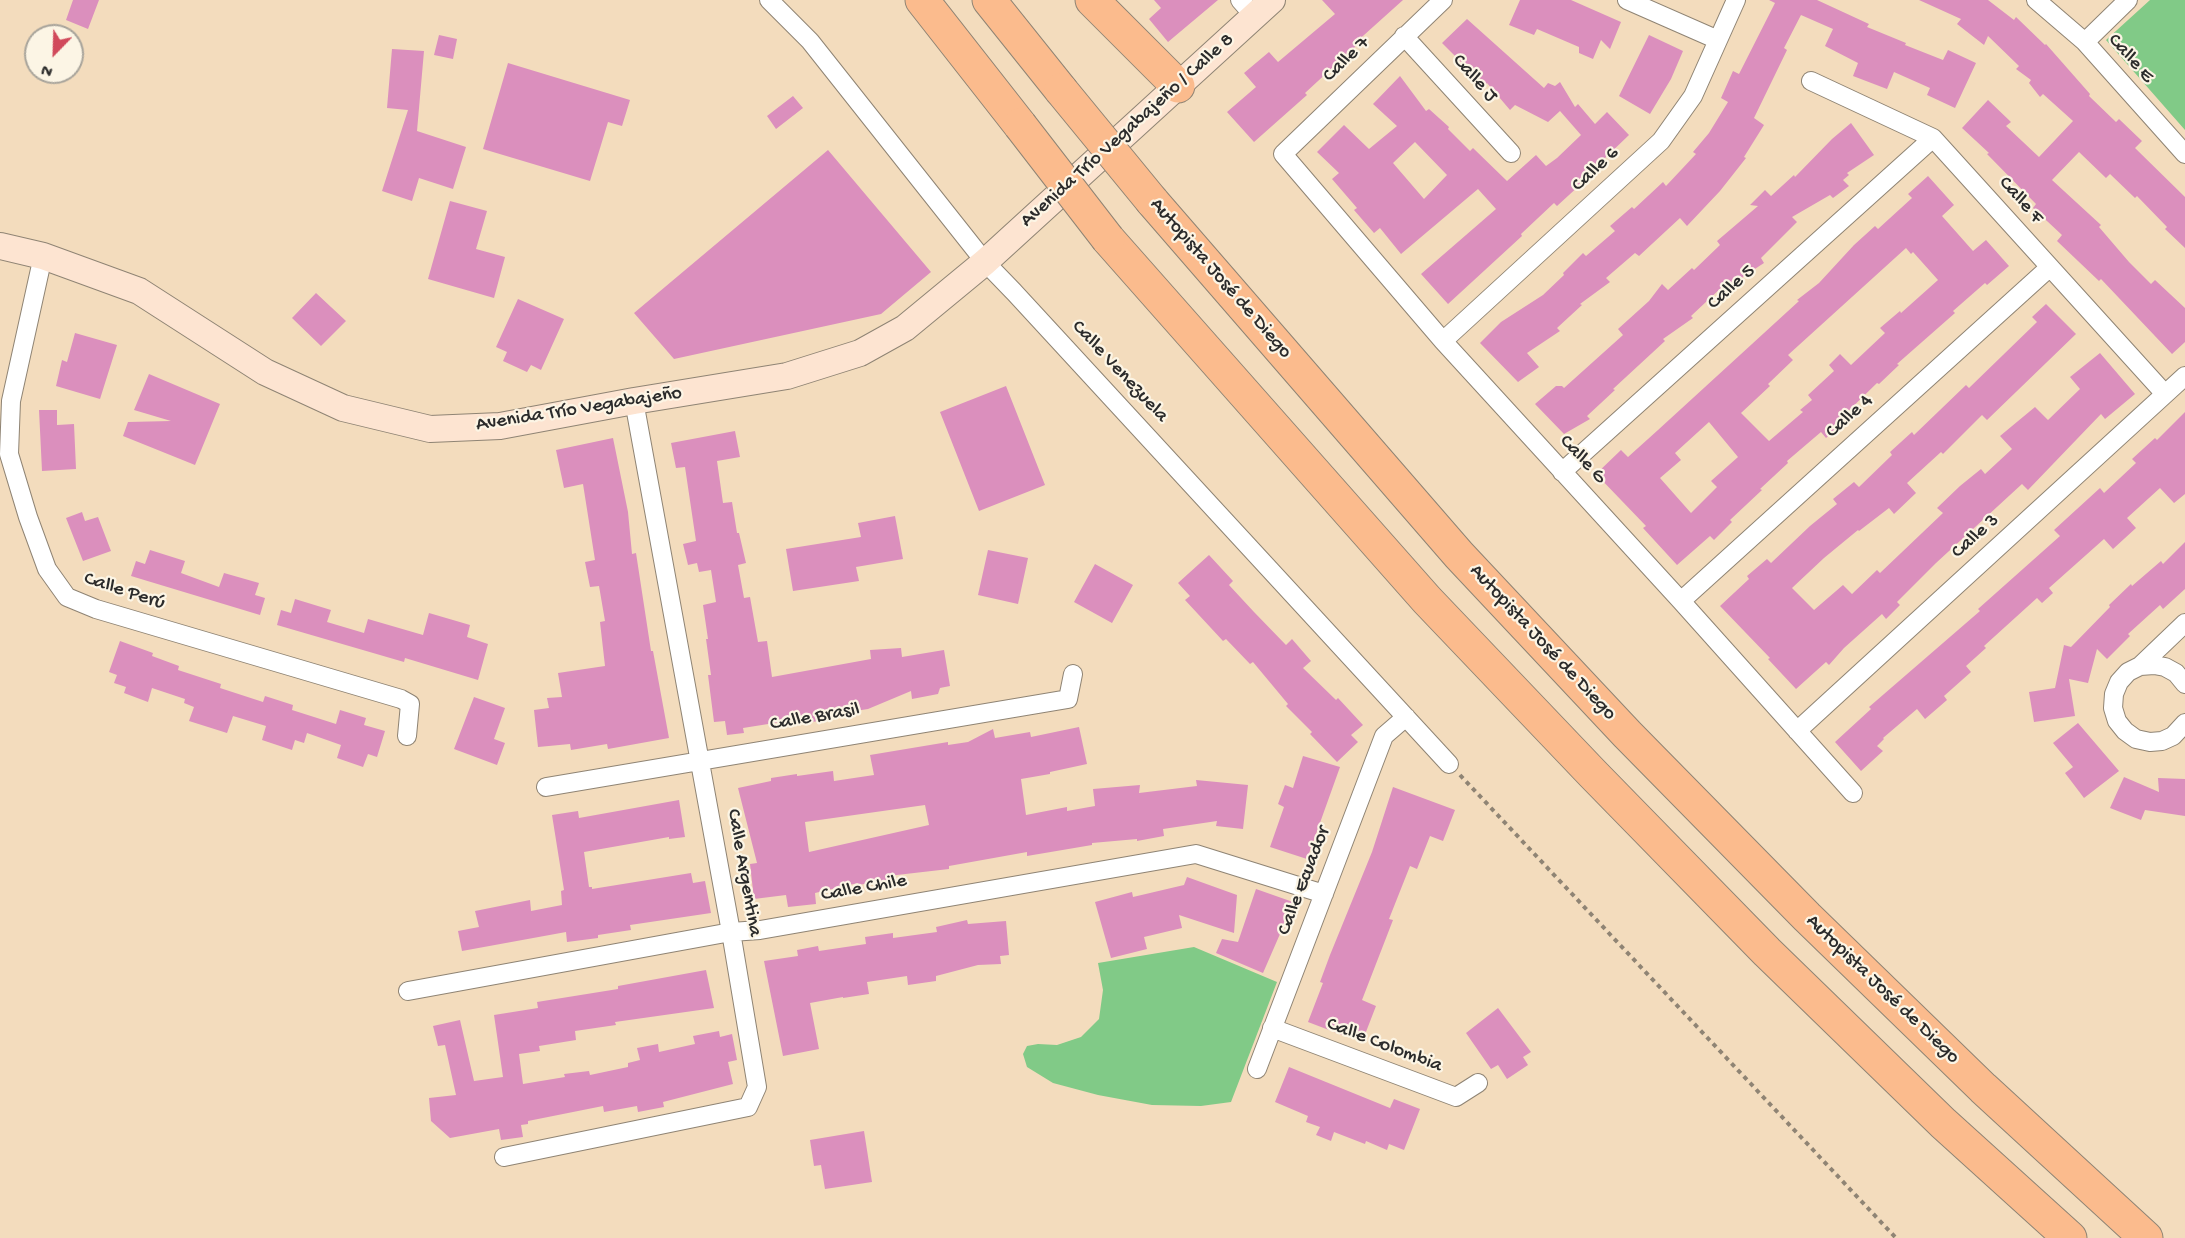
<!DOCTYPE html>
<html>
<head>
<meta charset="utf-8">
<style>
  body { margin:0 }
  #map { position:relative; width:2185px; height:1238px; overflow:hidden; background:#f3dcbd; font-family:"Gochi Hand",sans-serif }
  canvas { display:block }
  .north { position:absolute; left:24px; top:24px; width:60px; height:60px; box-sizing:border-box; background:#fcf5e5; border:2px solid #a8a49b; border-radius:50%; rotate:203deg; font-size:16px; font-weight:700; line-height:24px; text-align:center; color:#2b2b2b }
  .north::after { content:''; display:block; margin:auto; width:21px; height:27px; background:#d1495b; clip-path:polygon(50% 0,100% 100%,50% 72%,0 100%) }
</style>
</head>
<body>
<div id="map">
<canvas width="2185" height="1238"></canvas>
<div class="north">N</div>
</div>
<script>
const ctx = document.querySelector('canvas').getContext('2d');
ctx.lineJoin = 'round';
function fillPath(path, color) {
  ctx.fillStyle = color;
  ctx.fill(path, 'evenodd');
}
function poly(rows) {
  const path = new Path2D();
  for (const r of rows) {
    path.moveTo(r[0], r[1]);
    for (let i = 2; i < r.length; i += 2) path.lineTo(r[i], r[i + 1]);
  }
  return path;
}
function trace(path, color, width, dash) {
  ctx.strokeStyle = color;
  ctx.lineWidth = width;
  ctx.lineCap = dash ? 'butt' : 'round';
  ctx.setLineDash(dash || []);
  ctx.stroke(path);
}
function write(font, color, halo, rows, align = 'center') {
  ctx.font = font + ' "Gochi Hand",sans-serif';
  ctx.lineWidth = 4.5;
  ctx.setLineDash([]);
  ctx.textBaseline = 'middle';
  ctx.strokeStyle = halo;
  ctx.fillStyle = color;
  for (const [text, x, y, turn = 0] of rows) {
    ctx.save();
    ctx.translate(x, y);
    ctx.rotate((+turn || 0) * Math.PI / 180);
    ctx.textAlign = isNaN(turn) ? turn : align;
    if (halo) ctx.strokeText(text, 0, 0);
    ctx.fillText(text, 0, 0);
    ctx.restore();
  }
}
fillPath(poly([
  [2150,0,2185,0,2185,130,2106,40],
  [1194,947,1277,982,1231,1102,1201,1106,1152,1105,1098,1095,1053,1083,1027,1067,1023,1054,1027,1046,1038,1044,1057,1045,1081,1037,1099,1019,1103,990,1098,963]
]), '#81ca87');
fillPath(poly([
  [73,0,99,0,88,29,66,20],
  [1154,0,1218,0,1168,42,1149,19,1161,8],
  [1322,0,1403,0,1354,44,1356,46,1305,93,1307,95,1254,142,1227,112,1256,87,1244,73,1269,52,1278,62,1335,14],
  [1520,0,1571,0,1621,22,1610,49,1601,40,1593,59,1579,53,1579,47,1537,29,1534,35,1509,25],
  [1769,0,1817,0,1869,24,1867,27,1906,43,1905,45,1943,60,1948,50,1976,63,1955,108,1927,95,1930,88,1894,72,1887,89,1853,76,1858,63,1825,46,1833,29,1801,15,1784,48,1787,50,1754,118,1764,125,1744,157,1746,158,1720,191,1687,226,1680,218,1639,256,1635,253,1606,278,1610,282,1580,304,1582,305,1557,328,1560,331,1527,353,1539,367,1518,382,1480,343,1501,322,1543,295,1564,275,1563,273,1583,253,1586,256,1615,231,1610,226,1632,207,1634,209,1663,182,1666,186,1696,154,1693,152,1709,133,1728,102,1721,98,1733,71,1739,74,1775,3],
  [1919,0,1988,0,2014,20,2016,17,2045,45,2046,44,2090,94,2089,96,2116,122,2119,119,2142,141,2135,148,2185,197,2185,248,2165,229,2167,227,2137,196,2135,198,2110,174,2106,178,2079,152,2052,180,2101,225,2099,227,2129,262,2151,284,2155,280,2185,308,2185,342,2172,354,2101,279,2099,281,2057,241,2062,235,2033,208,2036,204,1987,154,1989,153,1962,128,1988,100,2011,122,2006,126,2039,157,2073,121,2043,94,2040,97,2029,83,2031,80,2016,69,2019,66,1988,36,1984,45,1957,24,1961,19],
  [1467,19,1544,88,1548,83,1555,86,1560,82,1575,107,1578,104,1595,124,1607,112,1629,135,1579,183,1581,184,1557,206,1554,203,1521,234,1522,236,1448,304,1421,274,1496,209,1478,189,1401,254,1380,228,1374,233,1354,210,1357,208,1332,179,1339,173,1317,152,1344,125,1369,149,1397,126,1373,104,1400,76,1426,111,1429,109,1449,127,1448,129,1470,151,1473,148,1507,181,1536,155,1546,166,1557,158,1581,135,1560,111,1548,122,1515,105,1510,110,1487,83,1483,88,1461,66,1463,64,1442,43],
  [1415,142,1447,175,1424,199,1393,163],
  [439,35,457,39,453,59,434,55],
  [1649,35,1683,51,1671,79,1650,114,1619,96],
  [392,49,424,51,417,131,466,147,453,189,419,178,412,201,382,191,408,110,387,108],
  [508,63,630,100,622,126,608,122,590,181,483,149],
  [793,96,803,108,776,129,767,116],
  [1851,123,1874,155,1847,173,1849,175,1843,180,1849,186,1833,198,1830,195,1792,217,1797,222,1761,258,1764,263,1744,276,1727,292,1722,287,1691,316,1693,318,1663,339,1665,341,1613,389,1615,390,1587,416,1590,419,1564,434,1535,404,1556,386,1562,386,1564,388,1623,335,1618,329,1649,301,1662,284,1668,290,1692,268,1694,270,1720,245,1717,241,1758,206,1750,205,1765,190,1771,196,1794,175,1795,177,1832,139],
  [828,150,931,272,881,314,674,359,634,313],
  [1928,176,1954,205,1942,216,1973,251,1986,240,2009,266,1987,285,1985,283,1953,311,1955,313,1897,364,1899,365,1879,384,1877,383,1836,423,1839,426,1826,438,1821,432,1787,461,1788,463,1760,489,1762,490,1730,520,1732,522,1714,540,1710,536,1677,565,1643,528,1646,526,1596,474,1621,450,1628,457,1658,430,1799,301,1797,300,1819,283,1854,245,1875,226,1878,229,1912,198,1908,194],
  [1906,248,1911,254,1913,252,1938,280,1901,313,1900,311,1880,328,1885,333,1851,365,1840,354,1829,365,1834,371,1808,395,1812,400,1800,410,1803,412,1769,441,1741,413,1770,386,1768,384,1793,360,1788,355],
  [1709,422,1738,457,1711,481,1717,487,1691,513,1660,478,1681,460,1675,453],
  [450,201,487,211,476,249,505,257,494,298,428,279],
  [316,293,346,321,321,346,292,318],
  [518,299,564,319,541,370,531,365,527,372,503,361,507,352,496,347],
  [2046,304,2076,334,1987,420,1982,415,1943,454,1941,452,1907,483,1916,493,1894,514,1889,508,1859,531,1858,530,1824,558,1792,588,1814,610,1843,585,1852,594,1877,570,1880,573,1943,513,1937,508,1960,486,1981,469,1985,474,2012,449,2000,436,2035,407,2048,420,2080,389,2070,377,2100,353,2135,394,2105,419,2101,414,2028,490,2022,484,1936,563,1897,602,1900,605,1886,619,1882,614,1844,648,1829,665,1826,662,1796,689,1768,659,1770,658,1720,606,1749,579,1747,576,1767,559,1771,563,1810,526,1837,504,1833,499,1854,482,1859,487,1892,455,1890,452,1912,432,1914,435,1966,385,1969,388,2037,322,2032,317],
  [75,333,117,345,100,399,56,386,62,360,67,362],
  [149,374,220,404,195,465,123,436,128,422,171,421,134,410],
  [1006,386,1045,485,979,511,940,412],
  [39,410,57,410,57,425,74,424,76,469,42,471],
  [2185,412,2185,494,2174,503,2160,488,2127,518,2136,528,2113,549,2104,539,2049,588,2053,593,2042,603,2037,598,1984,646,1986,648,1966,666,1971,672,1944,696,1947,700,1925,719,1917,709,1883,738,1884,739,1877,746,1883,751,1861,771,1835,742,1871,709,1869,707,1980,611,1978,609,2060,536,2054,530,2100,488,2104,493,2136,463,2132,459,2155,438,2157,440],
  [735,431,740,457,717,461,723,503,732,502,737,533,739,533,746,563,738,565,744,598,750,597,758,642,767,641,772,677,871,659,870,650,901,648,902,657,944,650,950,686,940,688,938,694,912,699,911,691,868,709,817,717,818,721,788,726,787,721,743,728,744,733,727,735,725,721,714,722,708,675,711,675,706,639,708,639,703,605,716,602,711,570,699,572,697,563,688,565,683,544,696,541,685,467,676,468,671,443],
  [613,438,628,512,632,554,636,553,651,651,653,651,669,738,608,749,607,744,571,750,570,744,538,747,534,710,549,708,547,698,562,697,558,673,605,666,600,622,605,621,599,586,590,587,585,562,595,560,583,484,564,488,556,450],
  [82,512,85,521,98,517,111,551,83,561,66,518],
  [895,516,903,559,856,567,859,581,793,591,786,549,861,537,858,523],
  [2185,542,2185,589,2163,609,2160,605,2128,634,2130,636,2107,659,2097,649,2088,683,2069,679,2075,716,2034,722,2029,692,2055,688,2064,645,2071,647,2110,607,2109,605,2131,584,2132,586,2161,561,2163,564],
  [150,550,185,561,181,573,219,587,224,573,259,583,255,595,265,598,260,615,131,576,136,561,145,564],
  [988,550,1028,558,1018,604,978,595],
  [1209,555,1233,581,1229,585,1254,612,1286,645,1292,639,1311,661,1303,668,1336,700,1338,698,1363,725,1351,735,1358,742,1337,762,1310,734,1312,732,1286,706,1288,704,1253,662,1250,664,1226,639,1223,641,1185,600,1190,596,1178,583],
  [1095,564,1133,585,1112,623,1074,602],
  [295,599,331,610,327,622,364,633,368,619,423,635,429,613,470,625,467,637,488,644,478,680,405,658,404,662,277,625,281,610,291,613],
  [120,641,153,653,152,656,179,666,178,670,221,684,220,688,263,702,265,696,293,705,292,710,336,724,340,710,366,718,364,725,385,731,377,757,368,754,363,767,337,758,341,745,307,733,304,743,295,740,292,750,262,740,266,726,233,716,227,733,189,721,194,707,184,703,185,699,152,688,148,702,124,693,126,687,114,683,117,675,109,672],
  [474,697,505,708,494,739,505,743,497,765,454,749],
  [2078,723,2119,771,2084,798,2065,773,2073,767,2053,743],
  [1079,727,1087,764,1050,772,1050,774,1021,779,1026,815,1067,807,1067,811,1095,806,1093,789,1140,785,1139,793,1197,786,1196,780,1248,785,1243,829,1216,826,1217,821,1163,829,1164,836,1137,841,1137,839,1092,843,1092,845,1027,856,1027,852,949,866,949,869,888,876,889,880,858,885,858,883,815,893,816,904,788,907,786,895,754,899,750,864,757,863,738,788,771,781,771,778,797,774,797,776,833,771,834,781,874,775,870,755,948,742,948,745,968,742,993,729,995,738,1030,732,1031,737],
  [925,805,929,825,809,852,805,822],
  [1303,756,1340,767,1307,859,1270,847,1284,807,1278,804,1285,785,1293,788],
  [2124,777,2159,792,2158,778,2185,779,2185,816,2145,810,2141,820,2110,808],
  [1393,787,1455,810,1443,841,1430,836,1417,869,1410,866,1389,919,1393,920,1362,1000,1376,1006,1364,1037,1344,1029,1342,1035,1308,1022,1323,983,1320,982,1330,955,1372,852],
  [679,800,685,837,669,839,669,837,584,852,589,887,592,887,592,889,691,873,693,883,705,881,711,913,630,925,631,930,598,935,598,938,567,942,566,932,462,951,458,931,479,927,475,911,530,900,531,911,562,905,561,891,564,890,552,815,578,811,579,818],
  [1187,877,1237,895,1234,933,1179,915,1182,928,1144,937,1147,949,1111,958,1095,902,1132,892,1133,897,1184,885],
  [1256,889,1293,902,1282,935,1280,934,1263,973,1216,953,1222,939,1238,942],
  [967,920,968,924,1006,921,1009,955,1000,956,1001,964,978,965,936,976,936,981,908,985,907,976,867,982,869,994,843,998,843,997,810,1003,819,1049,783,1056,764,961,798,956,797,950,818,946,819,951,866,944,865,937,893,933,893,938,937,932,936,927],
  [706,970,714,1008,615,1022,616,1025,575,1031,576,1040,539,1046,540,1051,519,1054,523,1084,565,1077,564,1074,589,1071,590,1075,628,1067,628,1063,640,1060,637,1048,658,1044,659,1052,695,1044,693,1036,719,1031,720,1037,732,1034,737,1060,728,1062,733,1084,663,1102,664,1107,638,1112,637,1106,604,1112,603,1106,528,1121,528,1124,521,1125,523,1137,501,1140,499,1129,450,1138,431,1121,429,1098,456,1095,445,1045,438,1046,433,1026,460,1020,474,1081,503,1077,494,1015,538,1008,537,1002,618,989,618,986],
  [1498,1008,1531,1052,1523,1057,1528,1065,1507,1079,1498,1065,1491,1069,1466,1033],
  [1289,1067,1390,1108,1394,1099,1420,1109,1404,1150,1389,1144,1387,1150,1366,1141,1365,1144,1334,1132,1331,1141,1316,1135,1320,1127,1306,1122,1308,1116,1275,1102],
  [864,1131,872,1182,825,1189,821,1165,814,1166,810,1140]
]), '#db8fbd');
const street = poly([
  [769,0,810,41,985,262,1014,292,1449,764],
  [1240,0,1254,16],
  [1443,0,1283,154,1443,341,1681,601,1853,793],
  [1627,0,1718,40],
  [2036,0,2085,42,2185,154],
  [1404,36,1511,153],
  [2085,42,2128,0],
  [1811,81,1933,138,2165,394],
  [43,256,11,401,9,454,28,517,47,569,67,597,96,609,401,699,410,704,407,736],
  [1443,341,1661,141,1693,96,1736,0],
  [1562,472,1933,138],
  [1681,601,2050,267],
  [2140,666,2185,623],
  [2185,684,2176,673,2165,667,2154,665,2140,666,2128,672,2119,682,2114,694,2113,708,2117,721,2125,731,2136,739,2150,742,2162,741,2173,736,2185,723],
  [1797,731,2185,376],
  [546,787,1068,699,1073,674],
  [408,991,731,932,760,930,1196,854,1324,894],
  [1272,1028,1456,1097,1478,1083],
  [1257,1069,1384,736,1406,717],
  [504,1157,748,1107,757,1087,731,932,634,401]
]);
const secondary = poly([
  [0,246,43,256,139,291,265,372,343,408,430,429,500,426,634,401,787,376,860,353,905,328,985,262,1272,0]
]);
const highway = poly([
  [922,0,1020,125],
  [989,0,1061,90],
  [1092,0,1178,86],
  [1152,201,1459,555,1627,734,1807,917,1983,1088,2146,1238],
  [1108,239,1427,600,1593,774,1767,952,1943,1123,2070,1238]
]);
trace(street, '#8f8474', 20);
trace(secondary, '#8f8474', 28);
trace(highway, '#8f8474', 35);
trace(poly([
  [1460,775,1896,1238]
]), '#8f8474', 4, [4.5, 4.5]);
trace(street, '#fff', 18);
trace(secondary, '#fde4d1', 26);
trace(highway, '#fbbb8d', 33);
const highwayBridge = poly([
  [1061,90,1152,201],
  [1020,125,1108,239]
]);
trace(highwayBridge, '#8f8474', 35, []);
trace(highwayBridge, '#fbbb8d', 33);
write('20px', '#2b2b2b', '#fcf5e5', [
  ["Calle E",2130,59,48],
  ["Calle 7",1347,60,-44],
  ["Calle J",1474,79,48],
  ["Avenida Trío Vegabajeño / Calle 8",1128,131,-42],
  ["Calle 6",1596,170,-43],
  ["Calle F",2020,201,48],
  ["Autopista José de Diego",1220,279,49],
  ["Calle 5",1732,288,-42],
  ["Calle Venezuela",1119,372,47],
  ["Avenida Trío Vegabajeño",579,410,-9],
  ["Calle 4",1850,417,-42],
  ["Calle G",1582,460,47],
  ["Calle 3",1976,537,-42],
  ["Calle Perú",124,592,18],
  ["Autopista José de Diego",1542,643,47],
  ["Calle Brasil",815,718,-10],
  ["Calle Argentina",743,873,80],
  ["Calle Ecuador",1305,881,-69],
  ["Calle Chile",864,889,-10],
  ["Autopista José de Diego",1882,990,44],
  ["Calle Colombia",1384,1046,21]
]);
</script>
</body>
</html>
